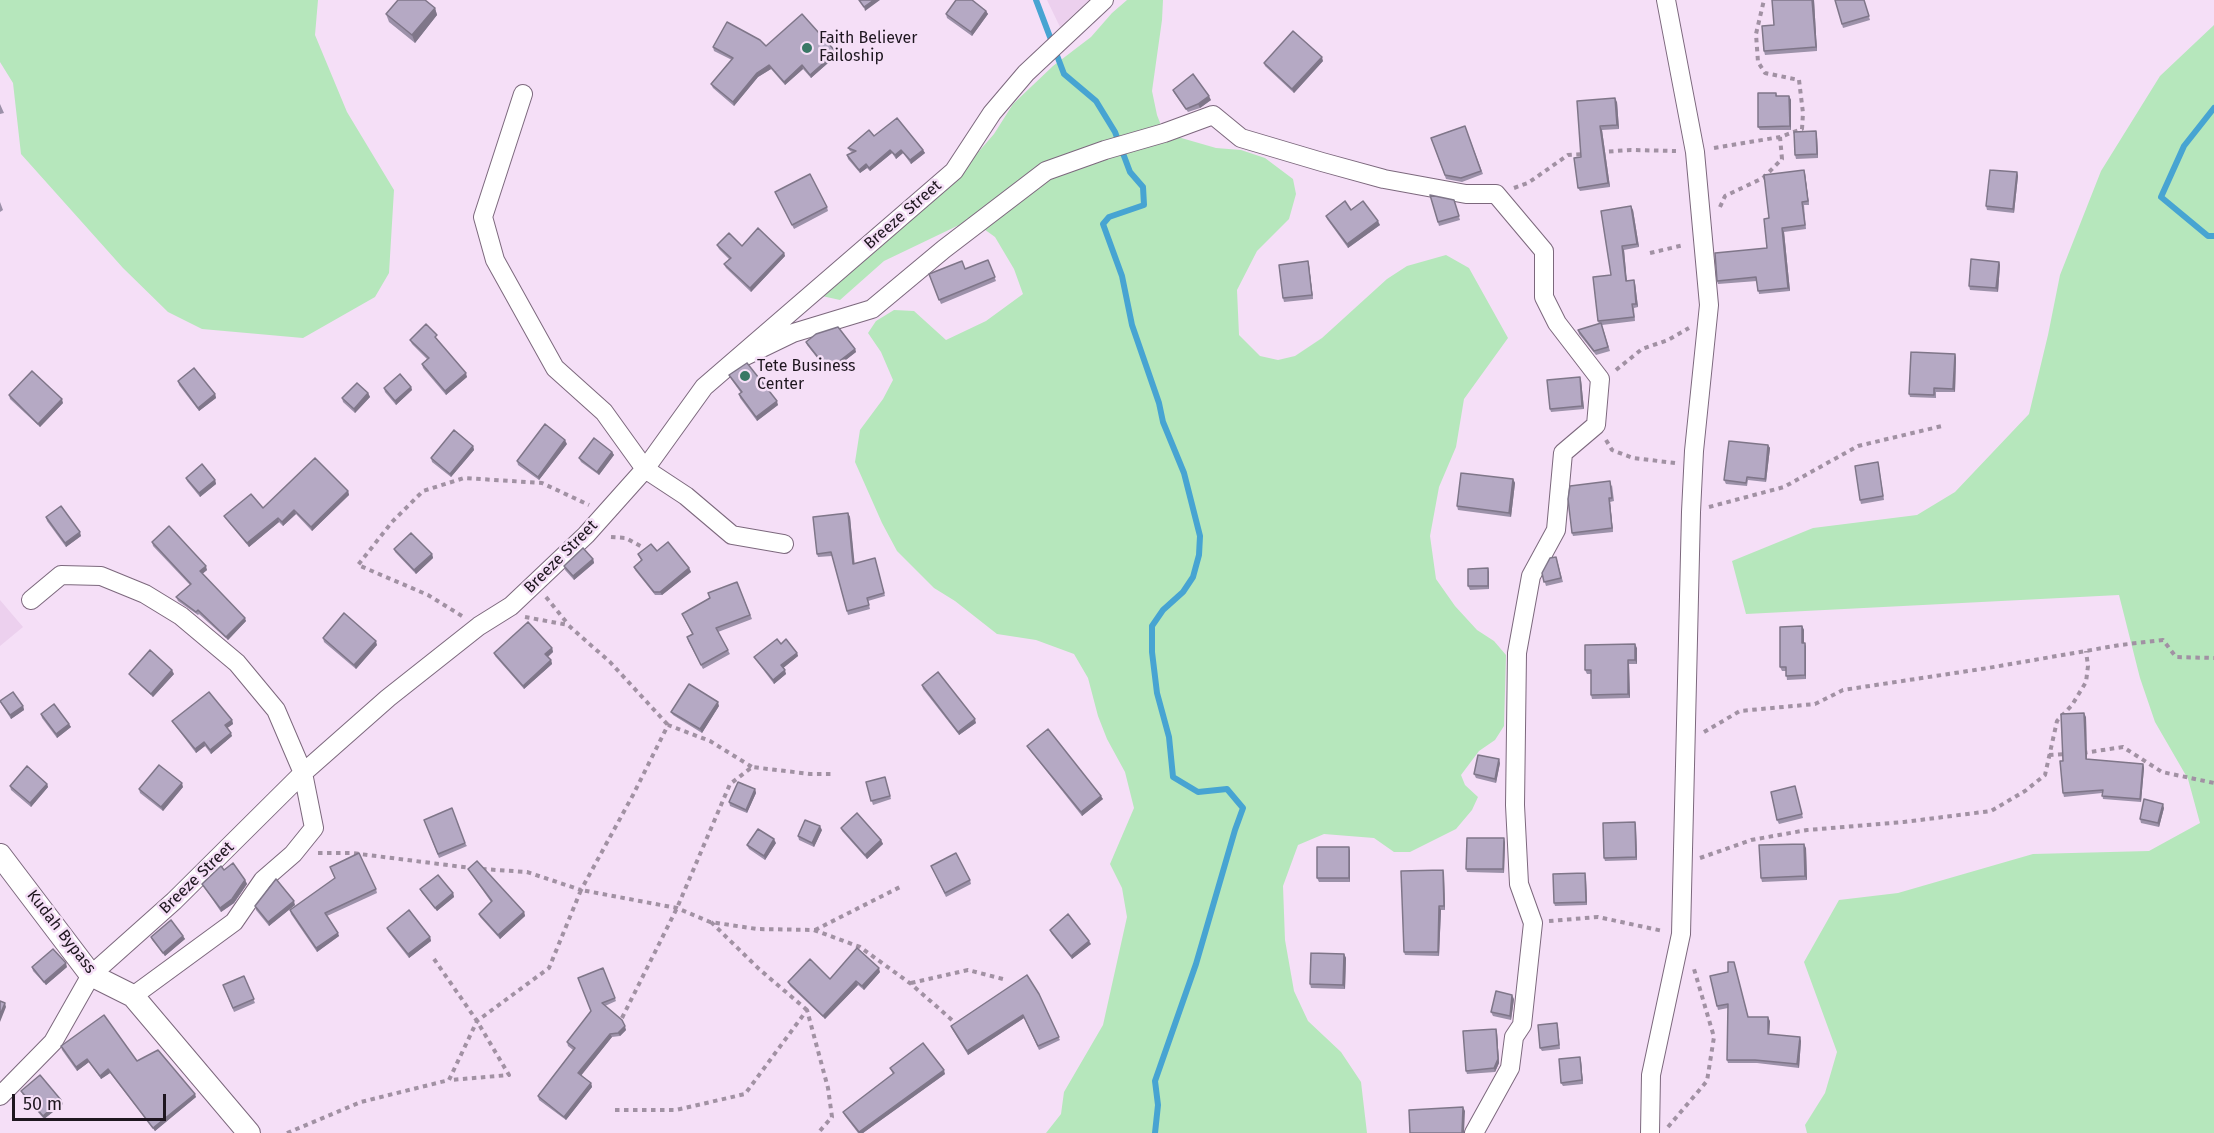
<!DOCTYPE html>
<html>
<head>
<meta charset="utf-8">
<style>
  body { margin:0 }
  #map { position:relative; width:2214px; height:1133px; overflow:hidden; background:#f5dff7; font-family:"Fira Sans",sans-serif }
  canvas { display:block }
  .scale { position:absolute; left:12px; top:1094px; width:154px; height:27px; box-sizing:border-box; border:3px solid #1e161f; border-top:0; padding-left:8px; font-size:18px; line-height:21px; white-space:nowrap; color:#1e161f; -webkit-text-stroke:4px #f5dff7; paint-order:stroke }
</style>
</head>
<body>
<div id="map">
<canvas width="2214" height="1133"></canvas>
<div class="scale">50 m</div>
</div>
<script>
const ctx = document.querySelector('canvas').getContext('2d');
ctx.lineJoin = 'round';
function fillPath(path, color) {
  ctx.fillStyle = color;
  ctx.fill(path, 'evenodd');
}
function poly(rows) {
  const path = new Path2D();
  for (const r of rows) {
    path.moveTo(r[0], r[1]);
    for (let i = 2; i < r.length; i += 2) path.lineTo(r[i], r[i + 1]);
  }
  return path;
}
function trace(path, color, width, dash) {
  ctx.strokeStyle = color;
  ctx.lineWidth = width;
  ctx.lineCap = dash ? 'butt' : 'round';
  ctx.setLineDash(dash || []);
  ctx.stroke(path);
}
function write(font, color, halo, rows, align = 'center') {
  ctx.font = font + ' "Fira Sans",sans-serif';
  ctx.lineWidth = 5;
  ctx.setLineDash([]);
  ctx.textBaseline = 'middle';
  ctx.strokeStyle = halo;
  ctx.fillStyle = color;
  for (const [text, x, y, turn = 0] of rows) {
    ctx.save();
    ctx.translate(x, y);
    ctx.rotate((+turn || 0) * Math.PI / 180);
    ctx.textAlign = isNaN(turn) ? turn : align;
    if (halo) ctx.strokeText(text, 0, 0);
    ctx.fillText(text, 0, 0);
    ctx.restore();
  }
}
fillPath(poly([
  [1047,0,1089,0,1060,27],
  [0,600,23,627,0,646]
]), '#ecd0ee');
fillPath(poly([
  [0,0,318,0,315,35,347,112,394,190,389,273,375,297,303,338,202,329,168,312,123,268,21,154,13,83,0,62],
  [1127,0,1163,0,1162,20,1152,91,1157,115,1164,133,1216,148,1241,150,1265,158,1293,179,1296,194,1289,219,1257,251,1237,290,1239,335,1260,356,1278,360,1295,356,1322,338,1387,279,1407,266,1446,255,1469,268,1508,338,1464,399,1456,447,1439,487,1430,536,1436,579,1455,606,1477,630,1494,641,1506,655,1504,726,1495,740,1479,751,1461,775,1465,785,1478,797,1472,810,1456,829,1410,852,1394,852,1374,838,1324,834,1298,845,1283,886,1285,940,1294,991,1308,1021,1341,1052,1361,1082,1367,1133,1046,1133,1061,1114,1064,1092,1103,1025,1127,917,1122,888,1110,864,1134,808,1125,772,1107,739,1098,716,1088,678,1074,654,1036,640,997,634,955,601,934,588,897,551,882,523,855,462,860,430,883,399,893,380,881,352,868,333,876,321,894,310,914,311,946,340,986,321,1023,294,1014,269,995,237,977,224,957,226,884,261,840,300,822,296,961,172,994,134,1013,104,1053,66,1091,37,1112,13],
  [2214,25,2214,1133,1807,1133,1805,1125,1825,1093,1837,1052,1804,962,1839,900,1898,893,2033,854,2149,851,2200,823,2188,779,2155,722,2140,678,2119,595,1746,614,1732,561,1813,528,1917,515,1955,492,2029,414,2048,335,2060,275,2101,171,2160,76]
]), '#b6e7bc');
trace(poly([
  [1036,0,1064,74,1096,101,1115,132,1130,172,1143,187,1144,205,1109,217,1103,224,1122,276,1132,325,1159,403,1163,422,1184,473,1200,536,1199,555,1193,577,1183,592,1163,610,1152,626,1152,652,1157,693,1169,737,1173,777,1198,792,1227,789,1243,808,1235,830,1196,964,1155,1081,1158,1105,1155,1133],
  [2214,108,2184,146,2161,197,2208,236,2214,236]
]), '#47a4d2', 6);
const minor = poly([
  [523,94,483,217,495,260,555,368,604,412,645,469,686,496,732,535,784,544],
  [733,362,793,333,872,309,944,249,1046,171,1105,150,1164,133,1213,115,1241,138,1322,162,1384,179,1466,194,1496,194,1544,251,1544,297,1557,323,1600,379,1596,425,1563,453,1556,530,1531,576,1517,653,1515,805,1519,884,1533,923,1522,1025,1514,1037,1510,1068,1474,1133],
  [31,600,61,575,101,576,145,594,181,616,237,663,276,710,303,773,314,828,293,854,263,880,234,922,133,996],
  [0,1096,53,1042,91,975,174,901,303,773,388,698,479,626,511,606,586,535,645,469,704,387,954,171,992,113,1026,73,1104,0],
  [1650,1133,1651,1075,1681,934,1691,512,1694,451,1709,305,1695,152,1666,0]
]);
const tertiary = poly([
  [0,855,91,975,133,996,249,1133]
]);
trace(minor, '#7c687d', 20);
trace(tertiary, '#7c687d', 24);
trace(poly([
  [1714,148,1780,137,1802,129,1803,113,1799,80,1765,73,1758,62,1756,34,1764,0],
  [1600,152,1631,150,1676,151],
  [1514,188,1528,183,1568,155,1584,154],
  [1720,207,1725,196,1763,178,1782,159,1780,137],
  [1650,253,1684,245],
  [1616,370,1642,349,1668,340,1689,328],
  [1606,440,1612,450,1633,458,1675,463],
  [1709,507,1784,487,1858,446,1942,426],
  [611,537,626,538,642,547],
  [546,597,568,624],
  [462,616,428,595,358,565,392,522,423,491,464,478,542,483,589,505],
  [525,617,568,625,610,662,668,725],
  [1704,732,1740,711,1815,704,1843,690,1988,668,2120,645,2163,640,2176,657,2214,658],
  [2083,753,2123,747,2162,772,2214,783],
  [2049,755,2066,754],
  [318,853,352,853,471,868],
  [1700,858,1751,840,1807,830,1904,822,1991,811,2025,791,2045,775,2057,721,2072,705,2086,682,2088,666,2086,651],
  [482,869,527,872,581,890,633,795,668,725,710,741,752,767],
  [1549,921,1598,917,1663,931],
  [711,922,759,969,807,1010],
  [815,930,900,887],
  [434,959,477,1021,509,1075,450,1080],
  [911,983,968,970,1003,979],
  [622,1018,677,908,730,784,752,767,810,774,832,774],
  [615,1110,676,1110,745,1094,807,1010,828,1088,832,1117,818,1133],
  [1668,1127,1707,1081,1714,1037,1694,969],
  [287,1133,361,1102,449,1080,477,1021,549,968,581,890,677,908,710,922,757,929,814,930,860,947,911,984,952,1020]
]), '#a191a3', 4, [4.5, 4.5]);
trace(minor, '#fff', 18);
trace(tertiary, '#fff', 22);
fillPath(poly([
  [1772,0,1814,0,1817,51,1765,55,1764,51,1774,25],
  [1835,0,1864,0,1870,20,1843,28],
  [435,8,437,15,415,43,389,22,386,14],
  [986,11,988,14,972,36,947,18,946,14],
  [766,46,837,55,811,78,803,69,785,85,771,69,758,77,734,106,713,88,711,84,732,60,714,51,713,47],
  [1323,61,1294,93,1265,66,1264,63],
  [1173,90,1211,100,1200,108,1188,112,1174,93],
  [1776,93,1777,96,1789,96,1791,100,1791,130,1760,130,1758,127],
  [1617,102,1619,129,1602,130,1610,187,1580,191,1578,188,1581,157],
  [0,104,4,113,0,114],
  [1465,126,1483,174,1462,182,1446,179,1431,138],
  [1816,131,1817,135,1818,158,1796,159,1795,155],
  [874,136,923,150,925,153,911,164,903,153,896,159,892,153,870,171,867,168,860,173,848,159,847,155,852,152,850,151,848,148],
  [1804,170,1805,173,1809,205,1804,205,1806,229,1784,232,1790,291,1759,294,1757,281,1718,284,1717,281,1767,248,1769,218],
  [2017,172,2018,176,2014,213,1987,210,1986,206],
  [775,192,827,207,828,211,794,229],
  [1430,195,1454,200,1460,220,1439,226],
  [0,202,3,210,0,212],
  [1351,210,1380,225,1348,248,1327,219,1326,216],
  [1633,210,1639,247,1624,250,1627,281,1635,283,1638,307,1634,308,1635,321,1602,325,1610,351,1596,355,1579,334,1578,330,1599,324,1598,321],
  [717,245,742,246,784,253,785,256,751,292,726,268,724,264,729,259,719,249],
  [988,260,996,281,941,304,929,274,965,269],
  [1308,261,1309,265,1313,299,1284,302,1283,298],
  [1999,262,2000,265,1998,292,1970,290,1969,286],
  [438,339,437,340,467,377,446,395,423,368,422,364,427,359,412,344,410,340],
  [806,342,855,349,856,352,829,373,807,345],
  [1955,354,1956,358,1955,392,1936,392,1936,398,1910,397,1909,394],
  [729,375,778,405,757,421,740,398,739,394,741,393,731,379],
  [1581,380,1584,409,1551,412,1550,409],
  [178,381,215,394,216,398,199,411,179,385],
  [411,387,412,390,396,405,385,392,384,388],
  [368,393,370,397,355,413,343,402,342,398],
  [9,395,63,403,40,427,10,399],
  [567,444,539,480,518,465,517,461],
  [1768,445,1770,448,1766,482,1748,480,1747,486,1726,484,1724,480],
  [473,446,474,450,451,477,432,462,431,458],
  [612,452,614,455,599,475,581,462,579,458],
  [1879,466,1884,500,1861,504,1860,500],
  [186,478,215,480,216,484,200,497,187,481],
  [1513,479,1515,483,1511,517,1458,510,1457,506],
  [1612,485,1614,501,1610,502,1613,532,1573,536,1572,533],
  [348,491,349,495,312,531,296,514,283,526,279,522,249,547,226,519,224,516],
  [848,513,850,517,854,563,876,562,885,596,868,601,870,609,848,615,832,556,818,557,817,554],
  [46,517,81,536,66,547,47,521],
  [152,542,207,570,202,574,246,621,228,640,199,614,198,615,178,601,176,597,190,585,153,546],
  [394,549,432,554,433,558,416,574,395,552],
  [657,551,689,568,691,572,662,595,655,595,635,570,634,567,641,560,638,554],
  [593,559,594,563,574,580,565,570,564,566],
  [1557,560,1563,582,1546,586,1542,573],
  [1489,572,1489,589,1470,590,1468,586],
  [737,582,752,619,718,632,730,654,703,669,688,641,687,637,692,634,682,614],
  [1802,626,1804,630,1804,643,1806,647,1806,679,1787,680,1786,671,1782,671,1780,667],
  [323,638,377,645,356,669,324,642],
  [781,644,797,653,798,656,783,668,786,674,774,684,756,660,754,657],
  [552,648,553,652,548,657,551,660,552,664,524,689,495,656,494,653],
  [1637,648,1637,664,1629,664,1630,698,1592,699,1591,695,1591,674,1587,674,1585,670],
  [129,674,174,674,153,697,131,677],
  [922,685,976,723,959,735,923,689],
  [0,702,23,706,24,710,11,719],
  [719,706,702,733,673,715,671,712],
  [41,714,69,724,71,727,57,738,42,718],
  [2086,717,2087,759,2143,764,2144,768,2141,802,2103,799,2102,793,2064,797,2063,793,2063,761],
  [232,720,233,724,227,728,232,736,211,754,205,746,196,753,174,724,172,721],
  [1027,746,1103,799,1082,816,1029,749],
  [1500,763,1496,783,1476,778,1474,774],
  [885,777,891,799,873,805,866,782],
  [47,784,48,787,31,807,11,790,10,786],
  [1795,786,1803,818,1779,824,1777,820],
  [183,787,163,811,140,793,139,789],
  [755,789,756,793,747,813,730,806,729,802],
  [2164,808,2159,827,2141,823,2140,819],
  [424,820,465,843,467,846,439,858],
  [1635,822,1636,826,1637,860,1605,861,1604,858],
  [841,828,881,840,883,844,867,859,842,831],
  [822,830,814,847,799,840,798,836],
  [1505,842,1504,873,1467,872,1466,869],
  [776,843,765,860,749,849,747,845],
  [1806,848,1807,880,1762,882,1761,878],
  [1350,851,1350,882,1319,882,1317,878],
  [931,866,970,880,971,884,946,897],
  [468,869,524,912,525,916,500,939,480,917,479,914,491,902,470,872],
  [224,870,245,880,247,884,234,903,221,912,204,887,202,884],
  [1444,873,1445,910,1441,910,1439,956,1405,955,1404,952],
  [1586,877,1587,905,1555,906,1554,903],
  [376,889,377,893,327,916,339,936,317,952,291,914,290,910],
  [420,889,453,893,454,897,437,911,422,893],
  [295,905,269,926,256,910,255,906],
  [387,928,430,937,431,941,409,958,388,931],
  [1050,930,1091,944,1072,959,1051,933],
  [183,936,185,939,165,956,152,940,151,937],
  [1344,954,1346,958,1345,989,1311,988,1310,984],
  [32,967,67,967,46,985,33,971],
  [603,968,616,1001,605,1006,626,1030,620,1036,612,1037,581,1075,591,1083,592,1087,566,1120,539,1100,538,1096,573,1050,568,1046,567,1042,591,1011],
  [880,972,864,990,858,985,825,1019,790,986,788,982,830,979],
  [1728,972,1748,1017,1770,1021,1769,1034,1801,1041,1799,1068,1757,1063,1728,1063,1727,1060,1728,1008,1718,1010,1717,1006],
  [1027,975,1060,1040,1039,1050,1024,1018,968,1055,952,1029,951,1026],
  [244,976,255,1003,234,1012,223,985],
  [1514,999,1511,1020,1493,1016,1491,1012],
  [1557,1023,1558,1026,1560,1049,1542,1051,1540,1048],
  [1497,1032,1499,1063,1495,1072,1467,1074,1466,1071],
  [61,1046,137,1061,196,1097,155,1131,110,1073,101,1079,89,1062,77,1071,62,1050],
  [1580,1057,1581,1061,1583,1084,1563,1086,1561,1083],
  [890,1068,945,1074,863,1133,858,1133,845,1116,843,1112,893,1074],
  [21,1091,61,1100,63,1104,44,1119,23,1095]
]), '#9c91a9');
fillPath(poly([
  [874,0,880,0,865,11,864,7],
  [1812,0,1814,0,1817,51,1816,47],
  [435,8,437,15,415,43,412,35],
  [986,11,988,14,972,36,971,32],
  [836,52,837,55,811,78,810,75],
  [1322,57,1323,61,1294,93,1292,89],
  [769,65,771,69,758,77,734,106,733,102,757,73],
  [802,65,803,69,785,85,784,82],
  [1209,96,1211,100,1200,108,1198,104],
  [1789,96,1791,100,1791,130,1790,126],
  [1615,98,1617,102,1619,129,1617,125],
  [1600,126,1602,130,1610,187,1608,183],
  [1816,131,1817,135,1818,158,1817,154],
  [890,150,892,153,870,171,869,168],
  [901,150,903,153,896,159,895,155],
  [923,150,925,153,911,164,910,160],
  [866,164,867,168,860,173,859,170],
  [1804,170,1805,173,1809,205,1808,201],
  [2017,172,2018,176,2014,213,2013,209],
  [1631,206,1633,210,1639,247,1637,244],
  [1378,221,1380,225,1348,248,1347,244],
  [1782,228,1784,232,1790,291,1788,288],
  [1622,246,1624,250,1627,284,1626,281],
  [784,253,785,256,751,292,750,288],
  [1308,261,1309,265,1313,299,1312,295],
  [1999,262,2000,265,1998,292,1996,288],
  [1634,280,1635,283,1638,307,1636,304],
  [855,349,856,352,829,373,828,370],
  [1955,354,1956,358,1955,392,1953,389],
  [466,373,467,377,446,395,445,391],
  [1580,377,1581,380,1584,409,1582,406],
  [411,387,412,390,396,405,395,401],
  [368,393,370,397,355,413,354,409],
  [215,394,216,398,199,411,198,408],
  [62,399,63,403,40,427,38,424],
  [777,401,778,405,757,421,756,417],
  [565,440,567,444,539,480,538,477],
  [1768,445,1770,448,1766,482,1765,479],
  [473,446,474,450,451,477,450,474],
  [612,452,614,455,599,475,597,472],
  [1513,479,1515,483,1511,517,1509,513],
  [215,480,216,484,200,497,199,493],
  [348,491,349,495,312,531,311,527],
  [1609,498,1610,502,1613,532,1612,528],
  [294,510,296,514,283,526,282,522],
  [848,513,850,517,855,567,853,564],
  [278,518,279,522,249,547,247,543],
  [80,532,81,536,66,547,65,543],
  [432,554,433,558,416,574,414,570],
  [593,559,594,563,574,580,573,576],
  [206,566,207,570,201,575,200,571],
  [689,568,691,572,662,595,660,592],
  [1488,568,1489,572,1489,589,1488,586],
  [245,618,246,621,228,640,226,637],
  [1802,626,1804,630,1804,647,1802,643],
  [376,641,377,645,356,669,354,665],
  [1805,643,1806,647,1806,679,1805,675],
  [1635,644,1637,648,1637,664,1635,660],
  [552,648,553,652,546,658,545,654],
  [797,653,798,656,782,669,781,665],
  [551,660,552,664,524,689,523,686],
  [1628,660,1629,664,1630,698,1628,694],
  [172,670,174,674,153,697,151,694],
  [785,670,786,674,774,684,773,680],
  [718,702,719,706,702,733,700,729],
  [23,706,24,710,11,719,10,715],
  [2084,713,2086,717,2087,762,2086,759],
  [975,719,976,723,959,735,958,732],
  [232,720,233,724,226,729,225,725],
  [69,724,71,727,57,738,56,734],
  [231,733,232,736,211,754,210,750],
  [204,742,205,746,196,753,195,749],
  [1499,759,1500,763,1496,783,1495,779],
  [2143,764,2144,768,2141,802,2140,799],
  [182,783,183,787,163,811,161,807],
  [47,784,48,787,31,807,30,803],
  [755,789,756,793,747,813,746,810],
  [1101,796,1103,799,1082,816,1081,812],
  [2163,804,2164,808,2159,827,2158,823],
  [1635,822,1636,826,1637,860,1636,857],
  [820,826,822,830,814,847,812,843],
  [1504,838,1505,842,1504,873,1503,869],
  [774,839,776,843,765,860,764,856],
  [881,840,883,844,867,859,865,855],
  [1804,844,1806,848,1807,880,1805,876],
  [1349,847,1350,851,1350,882,1349,878],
  [1443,870,1444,873,1445,910,1444,906],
  [1585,873,1586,877,1587,905,1586,902],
  [245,880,247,884,234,903,221,912,220,908],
  [453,893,454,897,437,911,435,908],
  [294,901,295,905,269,926,268,922],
  [1439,906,1441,910,1439,956,1438,952],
  [524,912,525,916,500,939,498,935],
  [338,933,339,936,317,952,316,948],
  [183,936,185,939,165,956,163,953],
  [430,937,431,941,409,958,408,954],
  [1089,941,1091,944,1072,959,1071,956],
  [1344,954,1346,958,1345,989,1343,985],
  [66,963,67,967,46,985,44,982],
  [879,968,880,972,864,990,862,986],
  [856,981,858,985,825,1019,823,1016],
  [1512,995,1514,999,1511,1020,1510,1016],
  [5,1003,6,1007,0,1022,0,1015],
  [1023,1015,1024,1018,968,1055,967,1051],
  [1768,1017,1770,1021,1769,1038,1768,1034],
  [625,1026,626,1030,620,1036,618,1033],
  [1496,1029,1497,1032,1499,1063,1495,1072,1494,1068],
  [610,1034,612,1037,580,1077,578,1073],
  [1800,1037,1801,1041,1799,1068,1797,1064],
  [1580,1057,1581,1061,1583,1084,1582,1080],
  [87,1059,89,1062,77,1071,76,1067],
  [108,1069,110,1073,101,1079,100,1076],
  [944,1070,945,1074,863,1133,859,1133,859,1132],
  [591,1083,592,1087,566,1120,564,1117],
  [195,1094,196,1097,155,1131,153,1128],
  [61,1100,63,1104,44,1119,43,1116],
  [1463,1107,1465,1111,1464,1133,1462,1133]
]), '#7f7689');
const building = poly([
  [398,0,425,0,435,8,412,35,386,14,398,0],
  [859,0,874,0,864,7,859,0],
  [956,0,972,0,986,11,971,32,946,14,956,0],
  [1772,0,1812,0,1816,47,1764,51,1762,26,1774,25,1772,0],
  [1835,0,1864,0,1869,16,1842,24,1835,0],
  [802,14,836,52,810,75,802,65,784,82,769,65,757,73,733,102,711,84,733,58,713,47,727,22,760,40,766,46,802,14],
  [1293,31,1322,57,1292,89,1264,63,1293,31],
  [1193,74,1209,96,1198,104,1186,109,1173,90,1193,74],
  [1758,93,1776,93,1776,96,1789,96,1790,126,1758,127,1758,93],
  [1615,98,1617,125,1600,126,1608,183,1578,188,1574,158,1581,157,1577,101,1615,98],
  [897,118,923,150,910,160,901,150,895,155,890,150,869,168,866,164,859,170,847,155,856,151,848,148,869,130,874,136,897,118],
  [1465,126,1481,171,1461,178,1445,175,1431,138,1465,126],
  [1816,131,1817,154,1795,155,1794,132,1816,131],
  [1804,170,1808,201,1802,202,1805,225,1782,228,1788,288,1758,291,1756,277,1717,281,1715,253,1767,248,1764,219,1769,218,1764,175,1804,170],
  [1990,170,2017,172,2013,209,1986,206,1990,170],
  [810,174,827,207,792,225,775,192,810,174],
  [1430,195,1454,200,1459,216,1438,222,1430,195],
  [1345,201,1351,210,1363,201,1378,221,1347,244,1326,216,1345,201],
  [1631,206,1637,244,1622,246,1626,281,1634,280,1636,304,1632,304,1634,317,1598,321,1593,277,1611,275,1601,211,1631,206],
  [758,228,784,253,750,288,724,264,731,258,717,245,729,233,742,246,758,228],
  [1971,259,1999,262,1996,288,1969,286,1971,259],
  [988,260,995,277,939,300,929,274,962,261,965,269,988,260],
  [1308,261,1312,295,1283,298,1279,265,1308,261],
  [1601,323,1608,347,1594,351,1578,330,1601,323],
  [426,324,437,335,435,337,466,373,445,391,422,364,429,358,410,340,426,324],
  [838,327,855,349,828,370,806,342,816,334,838,327],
  [1911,352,1955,354,1953,389,1934,388,1934,395,1909,394,1911,352],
  [747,363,777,401,756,417,739,394,742,392,729,375,747,363],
  [194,368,215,394,198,408,178,381,194,368],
  [32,371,62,399,38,424,9,395,32,371],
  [400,374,411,387,395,401,384,388,400,374],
  [1580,377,1582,406,1550,409,1547,380,1580,377],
  [357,383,368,393,354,409,342,398,357,383],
  [545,424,565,440,538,477,517,461,545,424],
  [454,430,473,446,450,474,431,458,454,430],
  [594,438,612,452,597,472,579,458,594,438],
  [1729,441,1768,445,1765,479,1747,477,1746,483,1724,480,1729,441],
  [315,458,348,491,311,527,294,510,282,522,278,518,247,543,224,516,251,494,263,508,315,458],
  [1878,462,1883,496,1860,500,1855,466,1878,462],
  [202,464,215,480,199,493,186,478,202,464],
  [1461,473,1513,479,1509,513,1457,506,1461,473],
  [1610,481,1612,498,1609,498,1612,528,1572,533,1568,499,1570,486,1610,481],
  [61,506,80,532,65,543,46,517,61,506],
  [848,513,853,564,875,558,884,593,867,598,869,605,847,611,831,552,817,554,813,517,848,513],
  [169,526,206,566,200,571,245,618,226,637,198,610,196,612,176,597,191,584,152,542,169,526],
  [411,533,432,554,414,570,394,549,411,533],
  [668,542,689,568,660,592,654,592,634,567,642,560,638,554,651,544,657,551,668,542],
  [583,548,593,559,573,576,564,566,583,548],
  [1556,557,1561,578,1544,582,1542,573,1550,558,1556,557],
  [1488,568,1488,586,1468,586,1468,569,1488,568],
  [737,582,750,615,716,628,728,650,701,665,687,637,693,634,682,614,710,598,708,593,737,582],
  [344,613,376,641,354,665,323,638,344,613],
  [528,622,552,648,545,654,551,660,523,686,494,653,528,622],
  [1802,626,1802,643,1805,643,1805,675,1786,676,1786,667,1780,667,1780,627,1802,626],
  [777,639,781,644,786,639,797,653,781,665,785,670,773,680,754,657,777,639],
  [1635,644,1635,660,1628,660,1628,694,1591,695,1591,670,1585,670,1585,645,1635,644],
  [150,650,172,670,151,694,129,674,150,650],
  [938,672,975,719,958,732,922,685,938,672],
  [689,684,718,702,700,729,671,712,689,684],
  [13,692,23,706,10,715,0,701,13,692],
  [209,692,232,720,225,725,231,733,210,750,204,742,195,749,172,721,209,692],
  [54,704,69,724,56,734,41,714,54,704],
  [2084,713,2086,759,2143,764,2140,799,2102,796,2103,790,2063,793,2060,761,2063,761,2061,714,2084,713],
  [1048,729,1101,796,1081,812,1027,746,1048,729],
  [1478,755,1499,759,1495,779,1474,774,1478,755],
  [159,765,182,783,161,807,139,789,159,765],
  [27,766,47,784,30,803,10,786,27,766],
  [885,777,890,796,871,801,866,782,885,777],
  [738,782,755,789,746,810,729,802,738,782],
  [1795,786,1802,814,1777,820,1771,792,1795,786],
  [2144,799,2163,804,2158,823,2140,819,2144,799],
  [452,808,465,843,438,854,424,820,452,808],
  [857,813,881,840,865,855,841,828,857,813],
  [805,820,820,826,812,843,798,836,805,820],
  [1635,822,1636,857,1604,858,1603,823,1635,822],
  [758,829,774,839,764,856,747,845,758,829],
  [1467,838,1504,838,1503,869,1466,869,1467,838],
  [1804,844,1805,876,1761,878,1759,845,1804,844],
  [1317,847,1349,847,1349,878,1317,878,1317,847],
  [359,853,376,889,325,913,338,933,316,948,290,910,335,878,330,867,359,853],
  [956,853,970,880,945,893,931,866,956,853],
  [477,861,524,912,498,935,479,914,492,901,468,869,477,861],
  [233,863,245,880,232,899,220,908,202,884,221,866,224,870,233,863],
  [1443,870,1444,906,1439,906,1438,952,1404,952,1401,871,1443,870],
  [1585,873,1586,902,1554,903,1553,874,1585,873],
  [438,875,453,893,435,908,420,889,438,875],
  [276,879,294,901,268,922,255,906,276,879],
  [409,910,430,937,408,954,387,928,409,910],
  [1068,914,1089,941,1071,956,1050,930,1068,914],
  [171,920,183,936,163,953,151,937,171,920],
  [857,948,879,968,862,986,856,981,823,1016,788,982,810,959,830,979,857,948],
  [53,949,66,963,44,982,32,967,53,949],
  [1311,953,1344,954,1343,985,1310,984,1311,953],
  [1728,962,1734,962,1748,1017,1768,1017,1768,1034,1800,1037,1797,1064,1755,1060,1727,1060,1728,1004,1717,1006,1710,976,1728,972,1728,962],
  [603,968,615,998,602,1003,622,1020,625,1026,618,1033,610,1034,578,1073,591,1083,564,1117,538,1096,575,1048,567,1042,591,1011,578,978,603,968],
  [1027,975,1039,994,1059,1037,1038,1046,1023,1015,967,1051,951,1026,1027,975],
  [244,976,254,999,233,1008,223,985,244,976],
  [1496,991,1512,995,1510,1016,1491,1012,1496,991],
  [0,1001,5,1003,0,1015,0,1001],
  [104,1015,137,1061,158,1050,195,1094,153,1128,108,1069,100,1076,87,1059,76,1067,61,1046,104,1015],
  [1557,1023,1559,1045,1540,1048,1538,1025,1557,1023],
  [1496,1029,1498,1059,1494,1068,1466,1071,1463,1031,1496,1029],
  [923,1043,944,1070,859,1132,843,1112,894,1073,890,1068,923,1043],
  [1580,1057,1582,1080,1561,1083,1559,1059,1580,1057],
  [40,1075,61,1100,43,1116,21,1091,40,1075],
  [1463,1107,1462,1133,1410,1133,1409,1110,1463,1107]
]);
fillPath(building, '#b5a9c4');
trace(building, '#7f7689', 1.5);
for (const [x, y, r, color] of [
  [807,48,6,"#397866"],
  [745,376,6,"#397866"]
]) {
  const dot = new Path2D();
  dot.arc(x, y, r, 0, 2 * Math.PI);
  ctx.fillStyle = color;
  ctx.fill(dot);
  trace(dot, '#f5dff7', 2);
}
write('16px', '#1e161f', '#f5dff7', [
  ["Faith Believer",819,39],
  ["Failoship",819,57],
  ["Tete Business",757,367],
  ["Center",757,385]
], 'left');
write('16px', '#1e161f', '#f5dff7', [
  ["Breeze Street",903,215,-41],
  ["Breeze Street",561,557,-45],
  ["Breeze Street",197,878,-44],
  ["Kudah Bypass",61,932,52]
]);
</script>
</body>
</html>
